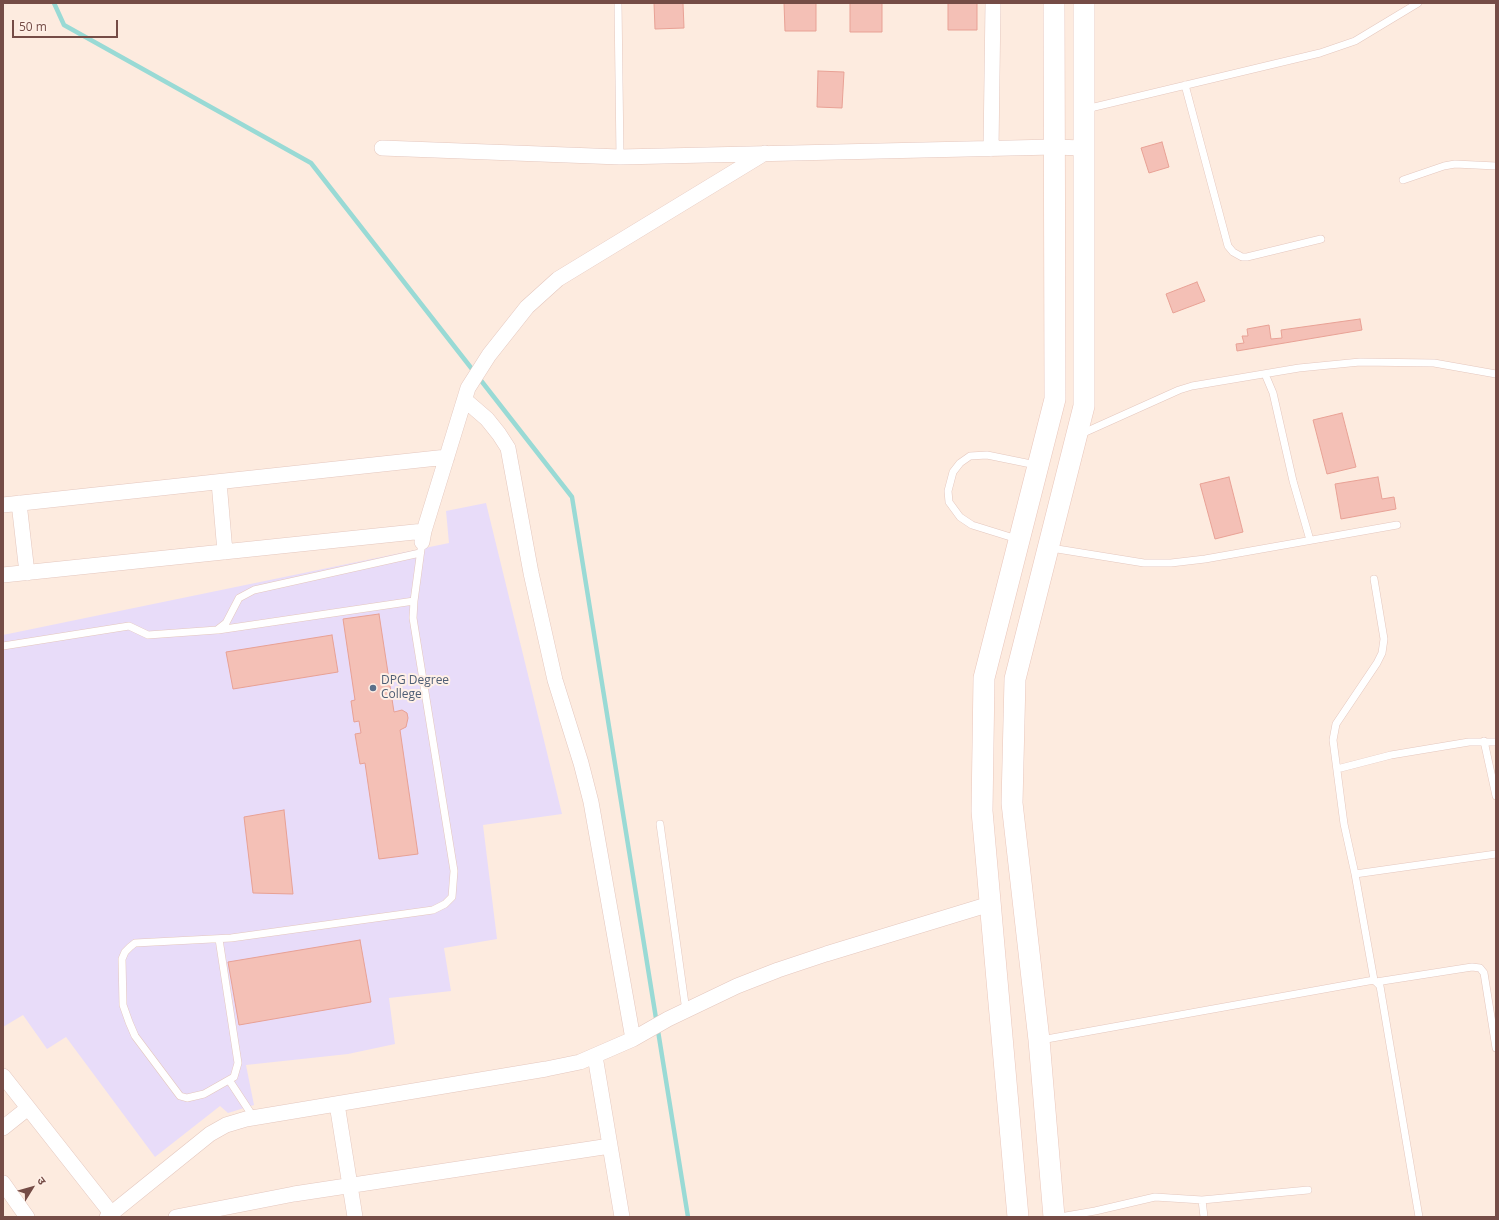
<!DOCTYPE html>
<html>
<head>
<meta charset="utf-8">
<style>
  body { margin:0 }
  #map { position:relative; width:1499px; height:1220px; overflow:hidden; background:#fdebdf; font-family:"Open Sans","Noto Sans Devanagari",sans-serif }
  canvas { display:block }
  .frame { position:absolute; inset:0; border:4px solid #754c46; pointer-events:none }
  .north { position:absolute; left:12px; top:1168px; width:40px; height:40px; -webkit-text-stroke:3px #fff0e7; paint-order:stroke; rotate:53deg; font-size:11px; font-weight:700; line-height:16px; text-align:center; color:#754c46 }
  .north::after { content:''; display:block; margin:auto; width:14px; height:18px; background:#754c46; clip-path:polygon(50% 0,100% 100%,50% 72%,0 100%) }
  .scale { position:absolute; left:12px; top:20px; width:106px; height:18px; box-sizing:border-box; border:2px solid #754c46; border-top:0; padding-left:5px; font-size:12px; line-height:14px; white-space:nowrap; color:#754c46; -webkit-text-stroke:3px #fff0e7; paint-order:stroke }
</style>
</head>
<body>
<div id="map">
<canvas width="1499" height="1220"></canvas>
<div class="frame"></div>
<div class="north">उ</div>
<div class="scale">50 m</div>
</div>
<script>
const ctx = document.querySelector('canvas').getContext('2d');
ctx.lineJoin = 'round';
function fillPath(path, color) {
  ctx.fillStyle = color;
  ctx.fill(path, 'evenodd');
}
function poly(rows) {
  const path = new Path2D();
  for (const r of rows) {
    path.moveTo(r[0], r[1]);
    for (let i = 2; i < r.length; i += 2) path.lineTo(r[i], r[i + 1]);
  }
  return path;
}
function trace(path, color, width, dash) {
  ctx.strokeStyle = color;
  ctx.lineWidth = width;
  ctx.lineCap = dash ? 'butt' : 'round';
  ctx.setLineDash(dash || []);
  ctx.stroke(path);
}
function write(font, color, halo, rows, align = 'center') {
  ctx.font = font + ' "Open Sans",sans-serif';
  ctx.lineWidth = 4;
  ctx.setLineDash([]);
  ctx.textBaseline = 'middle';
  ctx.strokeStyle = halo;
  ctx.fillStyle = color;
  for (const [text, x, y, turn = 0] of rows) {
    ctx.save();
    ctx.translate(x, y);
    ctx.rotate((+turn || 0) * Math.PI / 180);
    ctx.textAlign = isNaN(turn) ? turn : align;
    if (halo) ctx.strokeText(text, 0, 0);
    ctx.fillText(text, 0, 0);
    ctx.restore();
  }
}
fillPath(poly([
  [486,503,562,814,483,825,497,939,444,948,451,991,389,998,395,1044,348,1054,246,1065,254,1105,228,1113,220,1106,155,1157,66,1037,47,1049,23,1015,3,1027,3,635,449,543,446,511]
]), '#e8dcf9');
trace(poly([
  [54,3,64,25,311,163,572,497,688,1217]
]), '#99dad5', 4.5);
const building = poly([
  [654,3,683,3,684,28,655,29,654,3],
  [784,3,816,3,816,31,785,31,784,3],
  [850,3,882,3,882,32,850,32,850,3],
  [948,3,977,3,977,30,948,30,948,3],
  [818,71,844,72,842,108,817,107,818,71],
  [1162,142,1169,167,1149,173,1141,148,1162,142],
  [1197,282,1205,301,1173,313,1166,294,1197,282],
  [1360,319,1362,330,1237,351,1236,344,1244,343,1242,336,1248,336,1247,329,1269,325,1271,339,1282,338,1281,330,1360,319],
  [1342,413,1356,467,1327,474,1313,420,1342,413],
  [1229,477,1243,532,1215,539,1200,484,1229,477],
  [1378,477,1382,499,1394,497,1396,509,1341,519,1335,484,1378,477],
  [379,614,394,712,402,710,407,713,408,718,406,727,400,730,418,854,379,859,365,763,360,764,355,734,361,733,359,721,354,722,351,701,355,700,343,619,379,614],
  [332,635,338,672,233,689,226,652,332,635],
  [284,810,293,894,253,893,244,817,284,810],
  [360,940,371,1002,239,1025,228,962,360,940]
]);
fillPath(building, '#f4c0b6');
trace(building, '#e8a195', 1);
const lane = poly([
  [618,3,620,157],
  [1185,85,1228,246,1233,252,1242,257,1247,257,1321,239],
  [1086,109,1320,53,1355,41,1418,3],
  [1403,180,1444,166,1455,164,1496,166],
  [1265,374,1273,393,1293,481,1310,540],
  [1081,434,1179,390,1192,386,1299,368,1360,362,1434,363,1496,374],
  [1017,539,972,525,960,517,949,502,948,491,953,472,960,463,970,456,987,455,1036,465],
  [1051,548,1144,563,1171,563,1205,559,1397,525],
  [218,630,414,601],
  [3,646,129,626,148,635,217,630,226,623,239,598,254,590,420,553],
  [1484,741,1496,796],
  [1337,769,1391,755,1469,742,1496,742],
  [660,824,686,1011],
  [1355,874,1496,854],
  [219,939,238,1063,234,1077,204,1094,187,1098,180,1096,135,1036,129,1022,123,1005,122,959,125,952,130,947,135,943,231,938,433,910,445,904,452,897,454,871,413,618,414,601,422,542],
  [1374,980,1355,874,1344,824,1333,740,1336,724,1377,663,1382,653,1384,639,1374,579],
  [1376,982,1472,967,1480,968,1484,973,1496,1048],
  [1041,1040,1374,980,1380,986,1419,1217],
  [229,1080,254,1118],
  [1202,1200,1204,1217],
  [1060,1217,1095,1211,1155,1197,1202,1200,1308,1190]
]);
const street = poly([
  [382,148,620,157,1054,147,1083,148],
  [991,149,993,3],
  [465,400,487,419,499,434,508,448,531,573,555,680,581,763,591,802,633,1039],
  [219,482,225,552],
  [19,503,27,573],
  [3,505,447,457],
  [422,542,424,531,468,388,489,355,527,307,558,279,765,153],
  [3,575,424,531],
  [595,1056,622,1217],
  [3,1076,111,1213],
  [337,1104,355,1217],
  [3,1128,28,1108],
  [3,1183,27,1217],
  [107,1217,210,1134,226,1125,246,1119,546,1069,580,1062,633,1039,668,1019,737,986,778,970,826,954,990,904],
  [176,1217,294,1194,610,1146]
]);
const secondary = poly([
  [1018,1217,982,811,984,678,1055,399,1054,3],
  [1054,1217,1039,1040,1012,803,1015,679,1084,406,1084,3]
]);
trace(lane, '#e4c7be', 8);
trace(street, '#e4c7be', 16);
trace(secondary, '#e9c6bb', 22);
trace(lane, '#fff', 7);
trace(street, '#fff', 15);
trace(secondary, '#fff', 21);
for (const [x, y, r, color] of [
  [373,688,4,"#5c6f8a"]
]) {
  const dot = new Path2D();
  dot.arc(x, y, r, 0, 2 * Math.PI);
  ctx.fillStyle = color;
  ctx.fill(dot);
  trace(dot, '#fff0e7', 1.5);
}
write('12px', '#4e5e75', '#fff0e7', [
  ["DPG Degree",381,681],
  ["College",381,695]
], 'left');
</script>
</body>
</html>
